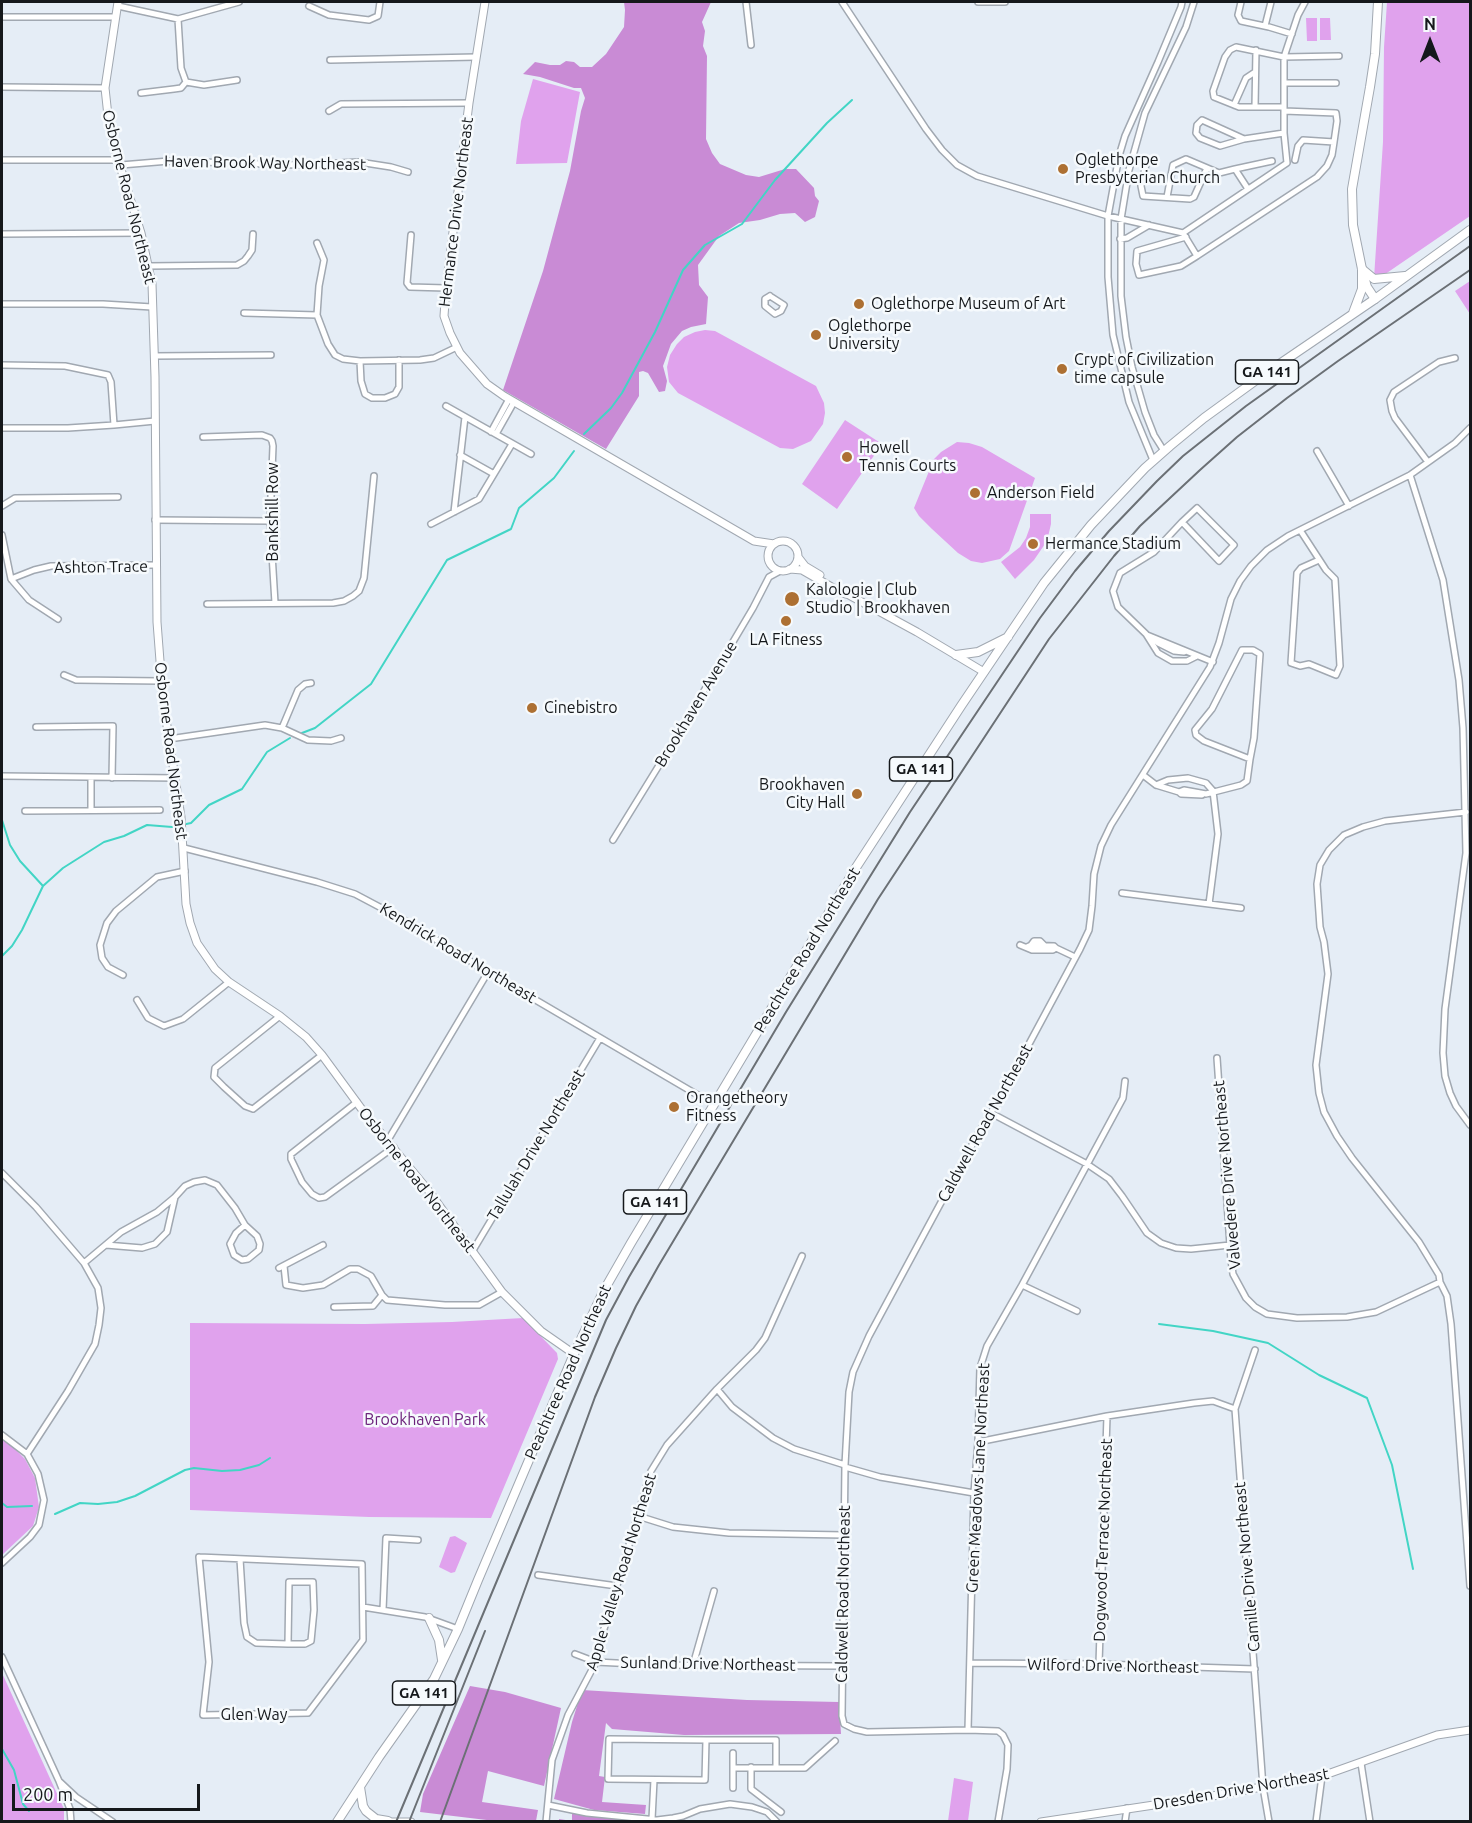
<!DOCTYPE html>
<html>
<head>
<meta charset="utf-8">
<style>
  body { margin:0 }
  #map { position:relative; width:1472px; height:1823px; overflow:hidden; background:#e5edf6; font-family:Ubuntu,sans-serif }
  canvas { display:block }
  .frame { position:absolute; inset:0; border:3px solid #15181b; pointer-events:none }
  .north { position:absolute; left:1400px; top:12px; width:60px; height:60px; -webkit-text-stroke:4px #f6fafd; paint-order:stroke; rotate:0deg; font-size:16px; font-weight:700; line-height:24px; text-align:center; color:#15181b }
  .north::after { content:''; display:block; margin:auto; width:21px; height:27px; background:#15181b; clip-path:polygon(50% 0,100% 100%,50% 72%,0 100%) }
  .scale { position:absolute; left:12px; top:1784px; width:188px; height:27px; box-sizing:border-box; border:3px solid #15181b; border-top:0; padding-left:8px; font-size:18px; line-height:21px; white-space:nowrap; color:#15181b; -webkit-text-stroke:4px #f6fafd; paint-order:stroke }
</style>
</head>
<body>
<div id="map">
<canvas width="1472" height="1823"></canvas>
<div class="frame"></div>
<div class="north">N</div>
<div class="scale">200 m</div>
</div>
<script>
const ctx = document.querySelector('canvas').getContext('2d');
ctx.lineJoin = 'round';
function fillPath(path, color) {
  ctx.fillStyle = color;
  ctx.fill(path, 'evenodd');
}
function poly(rows) {
  const path = new Path2D();
  for (const r of rows) {
    if (r.length === 3) {
      path.moveTo(r[0] + r[2], r[1]);
      path.arc(r[0], r[1], r[2], 0, 2 * Math.PI);
      continue;
    }
    path.moveTo(r[0], r[1]);
    for (let i = 2; i < r.length; i += 2) path.lineTo(r[i], r[i + 1]);
  }
  return path;
}
function trace(path, color, width, dash) {
  ctx.strokeStyle = color;
  ctx.lineWidth = width;
  ctx.lineCap = dash ? 'butt' : 'round';
  ctx.setLineDash(dash || []);
  ctx.stroke(path);
}
function write(font, color, halo, rows, align = 'center') {
  ctx.font = font + ' Ubuntu,sans-serif';
  ctx.lineWidth = 5;
  ctx.setLineDash([]);
  ctx.textBaseline = 'middle';
  ctx.strokeStyle = halo;
  ctx.fillStyle = color;
  for (const [text, x, y, turn = 0] of rows) {
    ctx.save();
    ctx.translate(x, y);
    ctx.rotate((+turn || 0) * Math.PI / 180);
    ctx.textAlign = isNaN(turn) ? turn : align;
    if (halo) ctx.strokeText(text, 0, 0);
    ctx.fillText(text, 0, 0);
    ctx.restore();
  }
}
fillPath(poly([
  [1387,2,1470,2,1470,216,1378,279,1374,278,1383,142,1384,47],
  [1306,18,1317,18,1317,41,1307,41],
  [1320,18,1330,18,1331,40,1320,40],
  [533,79,580,92,567,163,516,164,521,121],
  [1470,281,1470,314,1455,291],
  [705,330,715,331,816,386,824,403,825,413,823,424,811,441,793,449,780,448,678,393,669,382,667,367,670,355,677,344,684,337,695,332],
  [845,420,882,444,837,509,802,484],
  [957,442,969,443,982,447,1035,478,1009,551,1000,559,982,563,971,561,958,553,932,529,919,516,914,508,934,459,941,452],
  [1030,514,1051,514,1051,524,1047,541,1034,560,1015,579,1001,562,1020,547,1026,538,1030,527],
  [523,1318,557,1353,558,1359,491,1518,369,1517,190,1510,190,1323,365,1324,452,1322],
  [2,1439,7,1441,25,1459,35,1478,39,1507,33,1526,2,1555],
  [455,1536,467,1543,455,1572,451,1573,439,1567,450,1537],
  [2,1673,64,1809,64,1821,2,1821],
  [954,1778,973,1782,968,1821,948,1821]
]), '#e0a2ed');
fillPath(poly([
  [624,2,711,2,702,22,705,31,703,46,707,56,706,139,712,153,720,164,746,175,759,177,785,169,796,169,814,188,815,196,819,201,815,217,805,222,795,213,780,214,760,220,739,223,719,236,698,265,699,285,708,297,706,324,691,327,682,331,671,344,663,366,667,381,665,391,659,392,648,373,643,371,639,372,639,396,606,449,503,390,543,271,570,171,581,111,585,98,581,88,574,88,540,77,523,74,535,62,550,65,560,65,566,61,574,62,580,67,592,67,606,54,624,27,625,10],
  [470,1686,505,1692,561,1708,544,1786,488,1771,482,1802,538,1810,536,1821,495,1821,420,1812,423,1794],
  [582,1690,747,1700,839,1702,841,1734,684,1735,612,1729,606,1723,599,1776,605,1777,602,1802,646,1805,645,1814,594,1810,554,1799,572,1722],
  [572,1813,641,1821,559,1822,559,1819,572,1821]
]), '#c98bd5');
trace(poly([
  [584,434,611,408,622,393,655,332,683,270,705,245,742,224,775,180,827,123,852,100],
  [302,733,315,728,371,684,447,560,511,529,519,508,554,478,574,451],
  [2,820,10,845,20,861,43,886],
  [2,956,12,946,22,930,43,886,63,868,104,842,124,836,147,825,172,827,191,823,209,805,242,789,267,752,290,738],
  [1159,1324,1213,1331,1268,1343,1319,1375,1367,1398,1392,1465,1413,1569],
  [2,1503,7,1507,32,1506],
  [55,1514,80,1503,98,1504,117,1502,135,1496,185,1470,194,1468,222,1471,240,1470,259,1465,270,1458],
  [2,1749,14,1770,23,1804,29,1811]
]), '#42d5c5', 2);
const minor = poly([
  [746,2,751,45],
  [842,2,926,129,942,150,957,165,977,176,1108,216,1183,233,1287,163,1284,133,1284,57,1298,15,1305,2],
  [978,2,1005,2],
  [1241,2,1238,15,1241,21,1269,27,1292,34],
  [118,6,178,19,239,2],
  [309,6,329,15,369,20,378,16,380,2],
  [2,17,116,17],
  [178,19,181,68,186,82,204,85,237,80],
  [1265,26,1271,2],
  [330,60,476,57],
  [1285,83,1336,83],
  [2,87,105,88],
  [141,93,174,89,181,88,186,82],
  [1234,105,1246,78,1255,72],
  [1255,107,1256,50],
  [1284,107,1239,107,1214,97,1213,91,1225,57,1230,50,1236,47,1284,57,1339,56],
  [329,111,341,104,469,103],
  [1244,139,1220,146,1200,138,1196,133,1197,125,1202,120,1244,139,1284,133],
  [2,160,118,160],
  [1147,160,1141,186,1143,196,1190,199,1194,197,1207,168],
  [1295,160,1298,146,1303,140,1334,142],
  [121,165,169,161,297,165,359,162,391,167,408,172],
  [1248,189,1235,169,1272,161],
  [1167,197,1173,165,1186,159,1219,173,1235,169],
  [1183,233,1197,256,1181,266,1139,275,1136,264,1137,251,1186,237],
  [2,234,141,233],
  [411,235,407,283,410,287,446,288],
  [1120,239,1127,238,1149,225],
  [317,243,324,260,319,286,317,315,328,344,335,355,343,359,360,361,420,360,434,358,457,347],
  [1197,256,1317,177,1327,166,1332,155,1334,142,1337,121,1336,113,1284,111],
  [149,266,237,265,244,261,248,256,252,250,253,234],
  [770,296,784,305,781,311,775,314,765,306,765,299,770,296],
  [2,304,103,304,152,307],
  [244,313,317,315],
  [154,356,271,355],
  [360,361,361,381,365,394,372,398,385,398,395,394,399,387,399,360],
  [2,365,65,366,108,375,111,382,114,425,68,428,2,428],
  [446,406,531,454],
  [114,425,155,421],
  [491,432,509,399],
  [496,434,514,402],
  [203,437,262,435,270,438,272,441,273,446,270,521,275,603],
  [1164,451,1154,435,1145,412,1132,367,1126,337,1121,296,1121,219,1129,170,1145,113,1186,27,1194,2],
  [1317,451,1349,506],
  [460,455,494,474],
  [1153,460,1129,402,1113,335,1108,277,1108,216,1119,156,1125,136,1158,62,1181,7,1182,2],
  [1428,462,1395,418,1392,411,1390,400,1394,392,1439,362,1455,358],
  [1410,475,1443,580,1459,680,1463,728,1466,853,1445,1009,1443,1053,1445,1076,1450,1093,1456,1106,1470,1125],
  [2,506,15,498,118,497],
  [454,512,465,417],
  [155,520,270,521],
  [1182,522,1219,561,1234,545,1197,508,1182,522,1154,552,1120,573,1113,591,1118,607,1146,634,1158,653,1172,661,1187,661,1197,656],
  [431,524,479,499,512,444],
  [1300,530,1326,570,1335,579,1340,666,1336,675,1309,664,1300,666,1291,663,1297,573,1301,568,1319,560],
  [2,535,11,579,29,600,58,619],
  [11,579,34,570,51,566,156,565],
  [207,604,333,603,344,601,353,596,359,591,364,578,374,476],
  [1147,635,1213,662],
  [1153,638,1158,643,1174,651,1184,652],
  [64,675,76,680,160,681],
  [36,727,113,726,112,778],
  [282,728,298,690,305,684,311,683],
  [169,739,265,725,282,728,308,740,331,741,341,738],
  [1143,775,1156,785,1179,792,1181,794,1202,795],
  [2,776,176,778],
  [91,778,91,810],
  [1156,785,1168,780,1188,778,1206,783,1213,791,1218,834,1209,904],
  [1179,792,1184,790,1206,794,1241,785,1247,781,1250,759,1254,738,1260,654,1253,650,1242,650,1212,709,1195,730,1196,735,1204,741,1250,759],
  [25,811,160,810],
  [1466,812,1385,821,1363,827,1344,835,1329,850,1320,865,1317,884,1320,927,1324,942,1328,974,1316,1065,1319,1093,1324,1112,1337,1136,1352,1158,1419,1242,1439,1275,1440,1282,1447,1296,1451,1324,1470,1586],
  [613,840,682,728,753,608,769,577,780,571],
  [184,848,317,882,355,894,406,921,488,972,713,1104],
  [1122,893,1241,908],
  [1020,945,1032,950,1053,950,1056,948],
  [1031,945,1034,941,1040,941,1045,946],
  [1027,947,1031,945,1054,946,1056,948,1075,957],
  [123,975,108,967,102,958,100,945,107,923,116,911,157,877,185,871],
  [137,1000,148,1018,164,1026,183,1019,229,982],
  [280,1016,215,1068,214,1077,224,1087,245,1106,253,1109,322,1055],
  [1217,1058,1231,1260,1233,1274,1246,1298,1255,1307,1267,1314,1297,1318,1347,1317,1376,1312,1440,1282],
  [357,1102,291,1154,291,1159,302,1182,312,1194,319,1198,325,1197,394,1147],
  [991,1113,1087,1164,1109,1179,1122,1196,1147,1233,1161,1243,1176,1248,1191,1249,1230,1245],
  [388,1140,488,972],
  [2,1173,36,1207,84,1263,98,1288,101,1308,99,1325,95,1344,68,1391,27,1454],
  [106,1245,142,1248,155,1244,167,1232,175,1197],
  [472,1252,600,1038],
  [84,1263,121,1232,157,1212,175,1197,185,1186,194,1182,205,1180,217,1185,235,1208,245,1225,257,1236,260,1244,259,1250,248,1259,242,1260,234,1255,230,1244,236,1233,245,1225],
  [284,1266,286,1285,303,1288,323,1285,350,1269,358,1269,371,1276,382,1295,387,1300,445,1305,479,1305,502,1292],
  [279,1268,323,1245],
  [1022,1285,1077,1311],
  [334,1307,373,1306,382,1295],
  [1255,1350,1235,1409,1263,1787,1269,1822],
  [717,1389,732,1407,773,1438,794,1449,845,1465],
  [2,1435,27,1454,38,1474,44,1500,39,1525,30,1537,2,1563],
  [978,1442,1107,1416,1194,1403,1213,1401,1235,1409],
  [845,1467,880,1477,974,1493],
  [638,1516,673,1527,729,1533,844,1535],
  [199,1557,362,1564,363,1640,308,1713,203,1715,209,1662,199,1557],
  [240,1559,244,1623,247,1637,256,1643,288,1644],
  [538,1575,617,1586],
  [289,1582,313,1582,314,1610,311,1641,305,1644,288,1644,289,1582],
  [363,1607,425,1617,458,1629],
  [383,1610,386,1538,418,1540],
  [575,1654,596,1662,656,1665,842,1666],
  [2,1657,59,1781,70,1809,71,1822],
  [970,1663,1099,1664,1255,1669],
  [1099,1664,1107,1416],
  [693,1665,714,1591],
  [968,1730,974,1493,978,1442,980,1368,987,1346,1022,1285,1123,1098,1125,1081],
  [706,1740,609,1739,608,1779,705,1780,706,1740,776,1740,776,1767],
  [733,1753,733,1768,805,1768,835,1741],
  [1361,1763,1370,1822],
  [751,1767,751,1789,781,1812],
  [60,1782,76,1797,113,1822],
  [733,1788,733,1768],
  [548,1805,587,1813,657,1820,673,1818,683,1816,700,1809,730,1804,752,1807,767,1812,777,1822],
  [652,1819,654,1780],
  [546,1822,552,1760,568,1715,596,1662,601,1639,651,1471,667,1445,717,1389,756,1350,765,1338,802,1256],
  [998,1822,1007,1769,1008,1745,1003,1735,998,1731,968,1730,867,1732,854,1729,844,1724,842,1716,845,1465,849,1392,853,1372,869,1336,979,1132,1000,1098,1080,949,1089,930,1092,906,1094,874,1101,846,1111,825,1210,667,1219,643,1231,599,1240,581,1251,566,1267,550,1288,536,1410,475,1455,443,1470,428],
  [1125,1822,1127,1808],
  [1316,1822,1322,1776]
]);
const tertiary = poly([
  [118,2,105,88,109,125,118,160,141,233,152,284,155,377,157,622,163,700,181,817,186,904,190,923,197,943,215,969,229,982,280,1016,306,1037,322,1055,366,1115,428,1190,502,1292,541,1331,574,1354],
  [485,2,469,103,446,288,444,316,450,333,460,353,487,384,504,396,754,541,774,544],
  [783,556,15],
  [798,557,805,566,820,575],
  [790,569,802,570,842,593,849,595,917,632,984,672],
  [384,1822,411,1822],
  [1041,1822,1207,1797,1322,1776,1437,1735,1470,1730]
]);
const secondary = poly([
  [1375,299,1367,287,1362,269,1353,225,1352,189,1370,87,1375,54,1378,2]
]);
const trunk = poly([
  [1362,269,1374,279,1405,276],
  [1353,313,1362,289,1362,269],
  [956,655,978,652,1008,637],
  [429,1618,439,1640,442,1660],
  [360,1787,363,1806,366,1811,376,1819,388,1821],
  [337,1822,379,1757,434,1679,458,1629,478,1580,574,1354,603,1292,631,1243,855,869,961,706,1044,583,1091,525,1145,468,1170,446,1204,418,1259,378,1375,299,1470,230]
]);
trace(minor, '#a1a8b1', 8);
trace(tertiary, '#a1a8b1', 9);
trace(secondary, '#a1a8b1', 10);
trace(trunk, '#a1a8b1', 10);
trace(minor, '#fff', 5);
trace(tertiary, '#fff', 7);
trace(secondary, '#fff', 8);
trace(trunk, '#fff', 8);
trace(poly([
  [396,1822,606,1320,629,1277,786,1012,910,812,1040,618,1075,571,1109,531,1157,481,1183,456,1246,406,1470,246],
  [409,1822,485,1631],
  [440,1822,595,1397,616,1348,636,1306,659,1265,878,899,1049,639,1114,556,1140,526,1200,470,1237,437,1287,398,1338,361,1470,270]
]), '#6b7075', 2);
for (const [x, y, r, color] of [
  [1063,169,6,"#ad7033"],
  [859,304,6,"#ad7033"],
  [816,335,6,"#ad7033"],
  [1062,369,6,"#ad7033"],
  [847,457,6,"#ad7033"],
  [975,493,6,"#ad7033"],
  [1033,544,6,"#ad7033"],
  [792,599,8,"#ad7033"],
  [786,621,6,"#ad7033"],
  [532,708,6,"#ad7033"],
  [857,794,6,"#ad7033"],
  [674,1107,6,"#ad7033"]
]) {
  const dot = new Path2D();
  dot.arc(x, y, r, 0, 2 * Math.PI);
  ctx.fillStyle = color;
  ctx.fill(dot);
  trace(dot, '#f6fafd', 2);
}
for (const [x, y, w] of [
  [1267,372,63],
  [921,769,63],
  [655,1202,63],
  [424,1693,63]
]) {
  const box = new Path2D();
  box.roundRect(x - w / 2, y - 12, w, 24, 4.5);
  ctx.fillStyle = '#f6fafd';
  ctx.fill(box);
  trace(box, '#15181b', 1.5);
}
write('bold 15px', '#15181b', null, [
  ["GA 141",1267,372],
  ["GA 141",921,769],
  ["GA 141",655,1202],
  ["GA 141",424,1693]
]);
write('16px', '#15181b', '#f6fafd', [
  ["Oglethorpe",1075,160],
  ["Presbyterian Church",1075,178],
  ["Oglethorpe Museum of Art",871,304],
  ["Oglethorpe",828,326],
  ["University",828,344],
  ["Crypt of Civilization",1074,360],
  ["time capsule",1074,378],
  ["Howell",859,448],
  ["Tennis Courts",859,466],
  ["Anderson Field",987,493],
  ["Hermance Stadium",1045,544],
  ["Kalologie | Club",806,590],
  ["Studio | Brookhaven",806,608],
  ["LA Fitness",786,640,"center"],
  ["Cinebistro",544,708],
  ["Brookhaven",845,785,"right"],
  ["City Hall",845,803,"right"],
  ["Orangetheory",686,1098],
  ["Fitness",686,1116]
], 'left');
write('16px', '#15181b', '#f6fafd', [
  ["Haven Brook Way Northeast",265,163,1],
  ["Osborne Road Northeast",129,197,76],
  ["Hermance Drive Northeast",456,212,-83],
  ["Bankshill Row",273,512,-90],
  ["Ashton Trace",101,567,-1],
  ["Brookhaven Avenue",696,704,-59],
  ["Osborne Road Northeast",171,751,83],
  ["Peachtree Road Northeast",807,950,-59],
  ["Kendrick Road Northeast",458,953,31],
  ["Caldwell Road Northeast",985,1123,-61],
  ["Tallulah Drive Northeast",536,1145,-59],
  ["Valvedere Drive Northeast",1227,1175,-95],
  ["Osborne Road Northeast",417,1180,52],
  ["Peachtree Road Northeast",568,1372,-66],
  ["Green Meadows Lane Northeast",978,1478,-87],
  ["Dogwood Terrace Northeast",1103,1540,-88],
  ["Camille Drive Northeast",1247,1567,-95],
  ["Apple Valley Road Northeast",621,1572,-73],
  ["Caldwell Road Northeast",843,1594,-89],
  ["Sunland Drive Northeast",708,1664,1],
  ["Wilford Drive Northeast",1113,1666,1],
  ["Glen Way",254,1715],
  ["Dresden Drive Northeast",1241,1789,-10]
]);
write('16px', '#6c227b', '#f6fafd', [
  ["Brookhaven Park",425,1420]
]);
</script>
</body>
</html>
